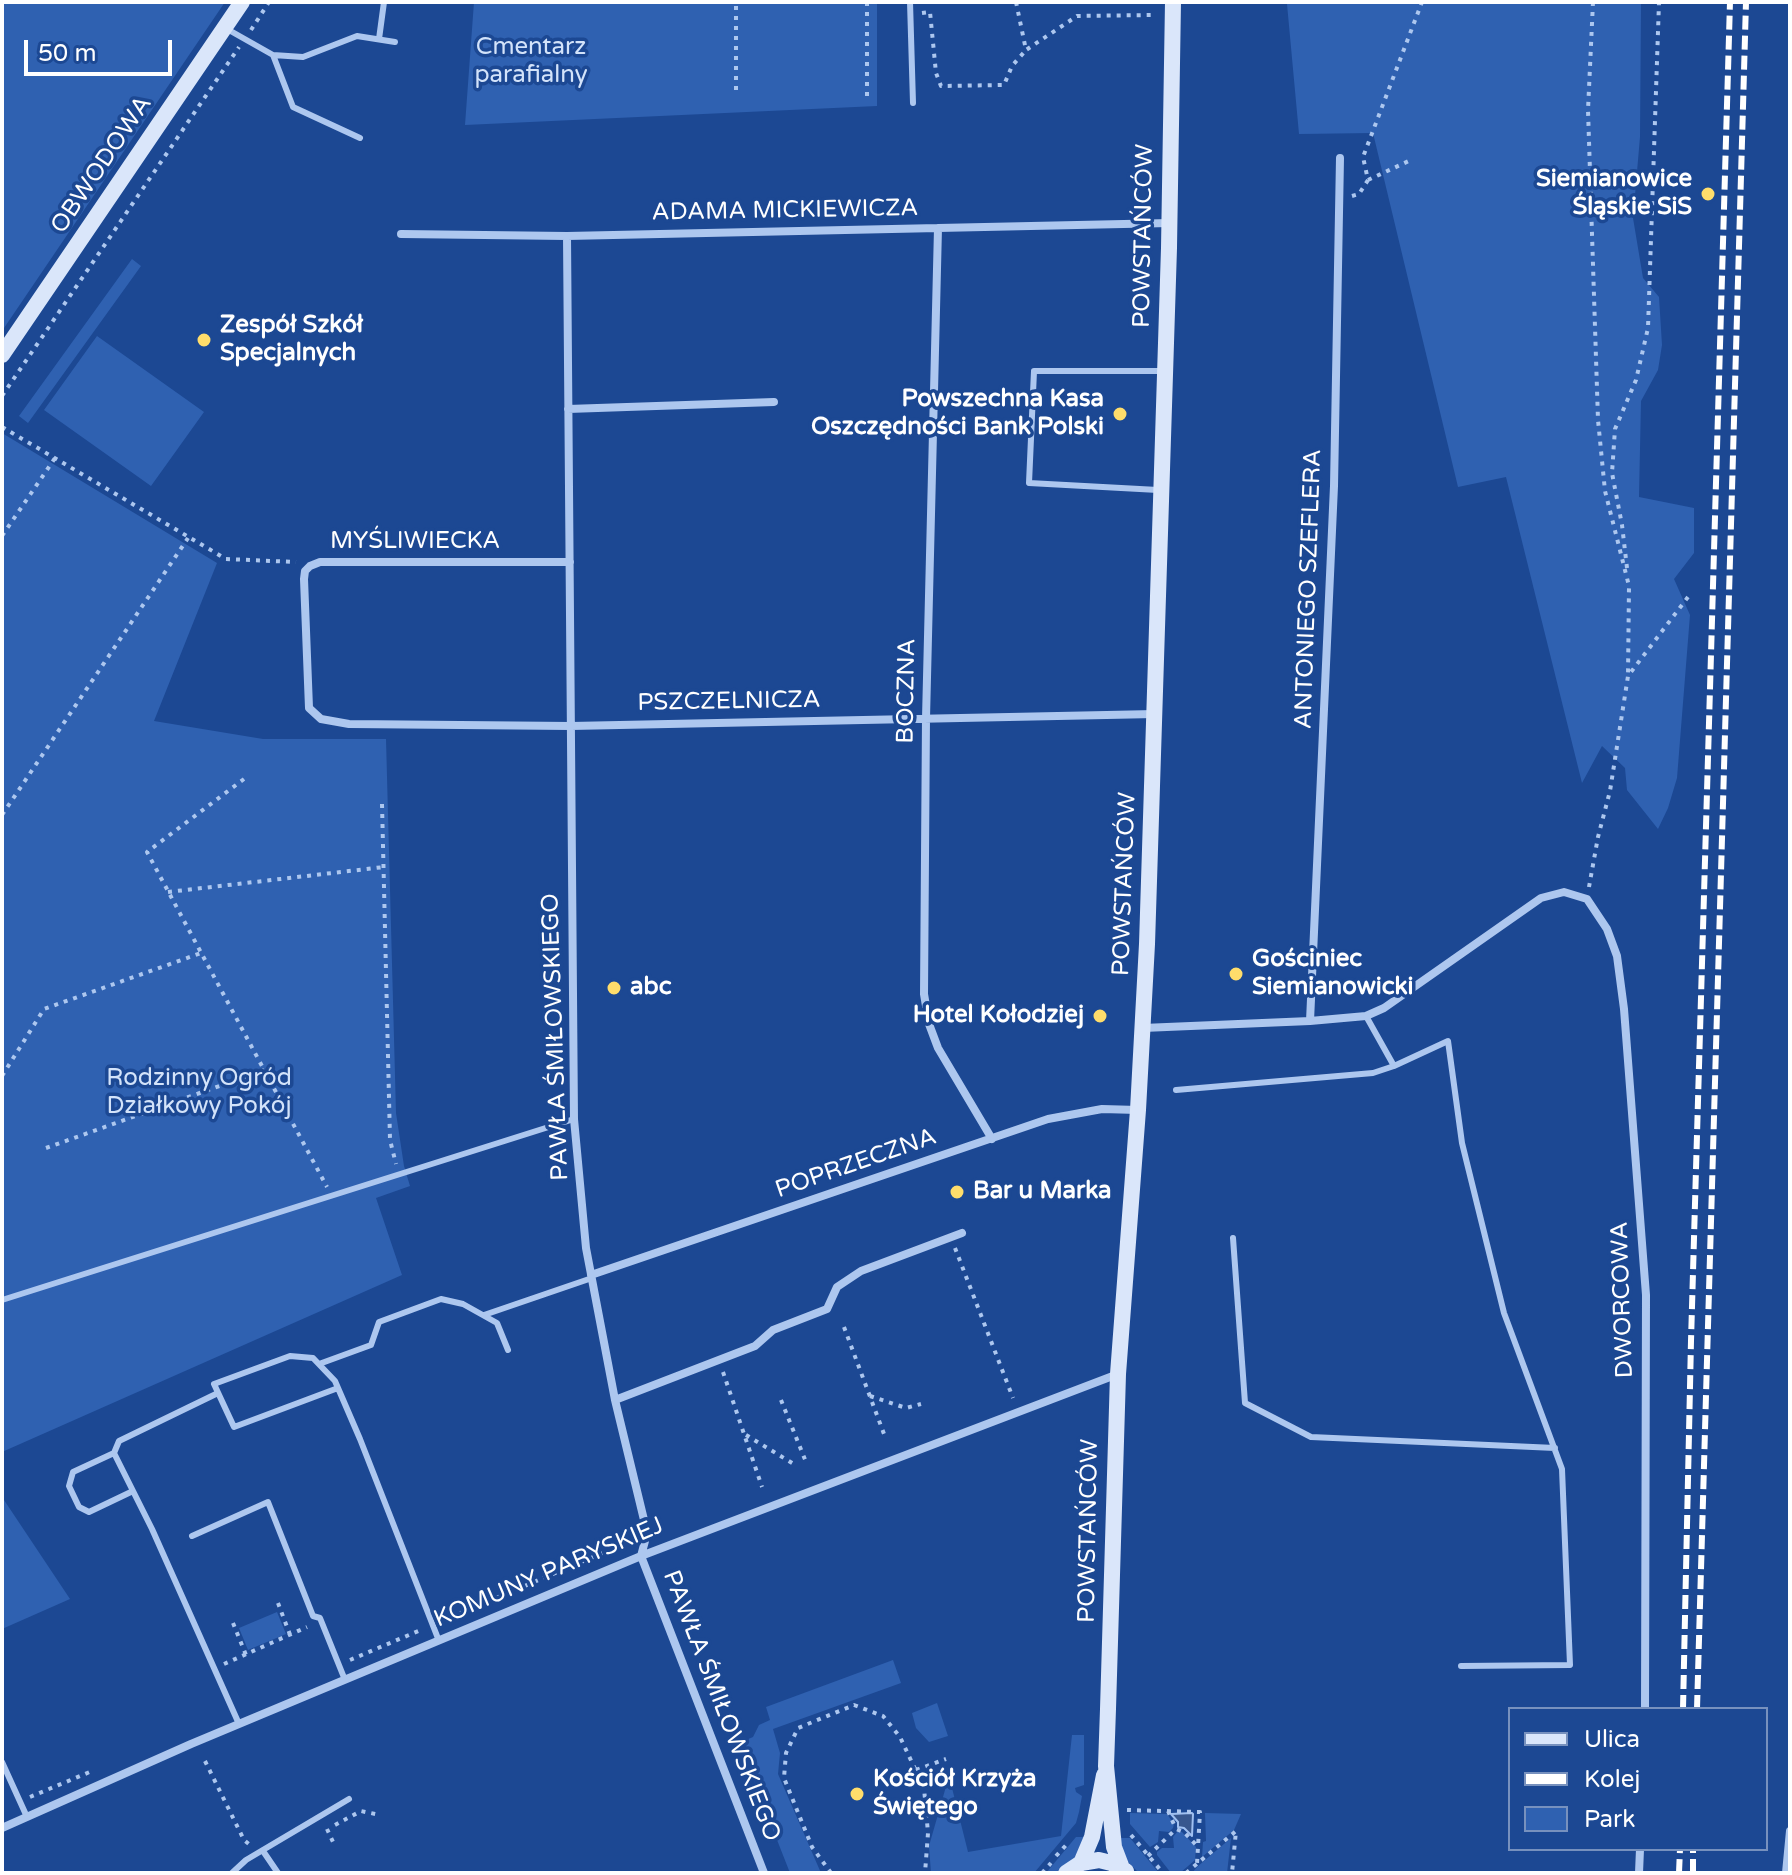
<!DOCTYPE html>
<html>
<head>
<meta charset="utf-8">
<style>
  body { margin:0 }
  #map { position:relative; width:1792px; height:1875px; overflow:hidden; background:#1c4893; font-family:"Varela Round",sans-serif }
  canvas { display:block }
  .frame { position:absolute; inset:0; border:4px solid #fff; pointer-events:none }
  .legend { position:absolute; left:1508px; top:1707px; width:260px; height:144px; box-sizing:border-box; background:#1c4893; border:2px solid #7791be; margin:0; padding:10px 14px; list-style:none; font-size:24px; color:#fff }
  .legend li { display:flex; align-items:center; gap:16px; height:40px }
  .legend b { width:40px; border:2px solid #7791be }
  .scale { position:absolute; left:24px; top:40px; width:148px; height:36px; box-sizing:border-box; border:4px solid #fff; border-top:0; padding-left:10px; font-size:24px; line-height:28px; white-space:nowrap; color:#fff; -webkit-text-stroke:6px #1c4893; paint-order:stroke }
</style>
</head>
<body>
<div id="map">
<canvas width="1792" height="1875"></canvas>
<div class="frame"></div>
<ul class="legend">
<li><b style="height:10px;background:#dae6fa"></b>Ulica</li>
<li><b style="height:10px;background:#fff"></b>Kolej</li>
<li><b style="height:22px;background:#2f61b1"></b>Park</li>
</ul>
<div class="scale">50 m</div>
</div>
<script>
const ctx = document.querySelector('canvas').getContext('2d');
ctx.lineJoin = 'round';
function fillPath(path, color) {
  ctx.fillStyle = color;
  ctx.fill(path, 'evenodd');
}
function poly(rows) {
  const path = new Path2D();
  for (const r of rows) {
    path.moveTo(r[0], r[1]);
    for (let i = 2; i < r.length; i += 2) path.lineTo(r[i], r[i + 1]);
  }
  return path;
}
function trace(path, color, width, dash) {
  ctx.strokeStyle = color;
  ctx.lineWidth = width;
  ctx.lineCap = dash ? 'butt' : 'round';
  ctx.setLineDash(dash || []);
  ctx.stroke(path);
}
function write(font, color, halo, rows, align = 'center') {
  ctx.font = font + ' "Varela Round",sans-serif';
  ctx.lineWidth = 7;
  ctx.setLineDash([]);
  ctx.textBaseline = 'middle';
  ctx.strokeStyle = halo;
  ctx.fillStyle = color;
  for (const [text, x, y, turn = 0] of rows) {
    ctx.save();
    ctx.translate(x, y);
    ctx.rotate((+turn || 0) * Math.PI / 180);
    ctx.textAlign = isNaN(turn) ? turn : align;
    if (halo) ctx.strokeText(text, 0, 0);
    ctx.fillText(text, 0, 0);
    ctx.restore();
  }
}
fillPath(poly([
  [2,2,225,2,2,331],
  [474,2,877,2,877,106,465,125],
  [1297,2,1641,2,1640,137,1633,218,1643,278,1659,297,1662,345,1658,370,1641,401,1639,497,1694,508,1694,553,1674,579,1690,615,1677,778,1668,808,1658,829,1627,790,1625,768,1602,746,1582,783,1506,477,1458,487,1373,133,1299,134,1287,4],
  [132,259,141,266,28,423,19,416],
  [97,336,204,412,151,486,44,410],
  [2,433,217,563,154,721,263,739,386,739,396,1113,404,1166,410,1186,376,1198,402,1275,2,1452],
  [2,1497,70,1599,2,1629],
  [277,1612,286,1634,248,1650,239,1628],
  [893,1660,901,1683,773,1729,780,1753,778,1774,821,1873,790,1873,739,1743,753,1737,759,1725,770,1720,766,1707],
  [937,1703,948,1736,929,1742,916,1728,912,1713],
  [1072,1735,1084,1735,1084,1785,1075,1788,1076,1792,1082,1796,1079,1812,1076,1823,1034,1873,931,1873,929,1846,949,1776,968,1852,1061,1836],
  [1130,1813,1167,1814,1174,1824,1173,1828,1169,1832,1159,1831,1158,1842,1150,1847,1130,1824],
  [1205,1813,1241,1814,1234,1830,1202,1857,1203,1842,1206,1841],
  [1178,1831,1182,1832,1196,1847,1195,1860,1180,1873,1171,1873,1157,1855,1157,1852,1162,1848,1174,1848,1173,1837],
  [1076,1837,1086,1837,1075,1858,1057,1873,1046,1873],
  [1119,1838,1130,1838,1159,1873,1139,1873,1126,1860],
  [1231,1838,1227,1873,1192,1873,1197,1867]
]), '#2f61b1');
const water = poly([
  [1192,1813,1193,1814,1192,1836,1184,1828,1178,1827,1178,1822,1171,1814,1192,1813]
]);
fillPath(water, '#38578e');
trace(water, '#a0c0f1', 2);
trace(poly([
  [867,2,867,97],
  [1016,2,1026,50,1077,16,1153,15],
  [1593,2,1588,110,1598,420,1605,491,1629,586,1628,676],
  [922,13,930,12,936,73,941,86,1004,85,1012,66,1026,50],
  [251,30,269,2],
  [736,90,736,2],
  [1368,180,1413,159],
  [1352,196,1359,194,1368,180,1363,157,1422,2],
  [2,396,239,47],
  [2,427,226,559,296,562],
  [2,536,55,458],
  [1627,568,1622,525,1612,473,1615,429,1636,380,1648,328,1659,2],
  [244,779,147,852,327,1187],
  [382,804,390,1140,396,1164],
  [2,815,188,538],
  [1589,887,1598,837,1610,791,1628,676,1688,597],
  [168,892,384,867],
  [2,1076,44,1009,201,953],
  [46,1148,264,1070],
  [955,1248,1013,1398],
  [844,1327,884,1434],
  [723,1372,762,1487],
  [870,1396,906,1408,921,1404],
  [781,1400,806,1462],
  [746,1435,797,1466],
  [278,1603,292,1640],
  [442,1621,612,1549],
  [233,1623,248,1660],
  [350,1660,423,1629],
  [224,1664,307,1627],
  [205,1761,244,1840,250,1845],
  [916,1770,946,1759],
  [30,1797,92,1771],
  [1127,1810,1200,1812,1197,1864],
  [1168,1811,1176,1829],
  [335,1825,361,1811,380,1815],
  [327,1829,333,1842],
  [1131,1835,1163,1873],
  [1056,1856,1069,1842],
  [1148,1856,1176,1829,1184,1832,1198,1847],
  [831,1873,812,1847,784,1778,786,1753,798,1728,854,1705,883,1716,900,1737,924,1788,928,1833,925,1873],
  [1042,1873,1051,1863],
  [1186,1873,1236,1831,1232,1873]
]), '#adc7ef', 4, [4, 6]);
trace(poly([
  [910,2,913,103],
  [227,29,273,55,303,57,357,36,395,42],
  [379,39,384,2],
  [273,55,293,107,360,138],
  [1158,490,1029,483,1034,371,1165,371],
  [1366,1016,1394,1066,1448,1041,1462,1143,1504,1313,1562,1469,1570,1665,1461,1666],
  [1176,1090,1373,1073,1394,1066],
  [1233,1238,1245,1403,1311,1437,1555,1448],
  [2,1300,574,1119],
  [484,1315,592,1278],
  [319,1364,371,1345,379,1322,441,1299,463,1304,497,1323,508,1350],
  [338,1388,234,1427,214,1384,290,1356,313,1358,335,1381,338,1388,360,1439,439,1641],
  [218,1393,119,1441,114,1453,152,1529,239,1724],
  [114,1453,73,1472,69,1486,79,1507,89,1512,133,1491],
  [192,1536,268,1502,313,1616,320,1618,345,1680],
  [2,1762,27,1817],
  [263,1851,278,1873],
  [232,1873,246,1860,349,1799]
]), '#adc7ef', 6);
trace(poly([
  [938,228,926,718,924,994,929,1024,938,1048,992,1139],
  [401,234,567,236,1170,223],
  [567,236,574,1119,586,1248,615,1400,645,1524,645,1541,641,1556,764,1873],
  [568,409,774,402],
  [570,562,320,562,310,566,305,571,304,579,309,708,321,719,349,724,571,726,1155,714],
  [1310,1021,1334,486,1340,158],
  [1143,1028,1310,1021,1366,1016,1384,1008,1541,898,1564,892,1587,899,1607,929,1617,956,1624,1009,1646,1295,1645,1709],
  [591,1275,1048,1119,1102,1109,1138,1110],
  [615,1400,755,1346,773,1330,827,1309,837,1287,861,1271,962,1233],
  [2,1828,191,1744,641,1556,1118,1374],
  [1639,1873,1640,1849],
  [1786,1873,1790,1831]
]), '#adc7ef', 8);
trace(poly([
  [2,355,242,2],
  [1081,1863,1092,1837,1104,1775],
  [1122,1868,1114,1847,1106,1766,1108,1709,1118,1374,1138,1110,1147,944,1169,248,1173,2],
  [1066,1873,1081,1863,1099,1860,1111,1863,1126,1871]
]), '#dae6fa', 16);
trace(poly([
  [1683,1709,1691,1341,1730,2],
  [1697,1709,1746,2],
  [1679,1873,1680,1849],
  [1693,1873,1693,1849]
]), '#fff', 6, [14, 6]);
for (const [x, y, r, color] of [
  [1708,194,8,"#ffdd6b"],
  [204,340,8,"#ffdd6b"],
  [1120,414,8,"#ffdd6b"],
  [1236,974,8,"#ffdd6b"],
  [614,988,8,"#ffdd6b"],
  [1100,1016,8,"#ffdd6b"],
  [957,1192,8,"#ffdd6b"],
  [857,1794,8,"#ffdd6b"]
]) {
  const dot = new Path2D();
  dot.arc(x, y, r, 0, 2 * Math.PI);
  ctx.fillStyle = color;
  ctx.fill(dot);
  trace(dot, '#1c4893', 3);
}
write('24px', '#d3e3fa', '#1c4893', [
  ["Cmentarz",531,48],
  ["parafialny",531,76],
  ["Rodzinny Ogród",199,1079],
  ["Działkowy Pokój",199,1107]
]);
write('24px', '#fff', '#1c4893', [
  ["OBWODOWA",102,165,-56],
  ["ADAMA MICKIEWICZA",785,211,-1],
  ["POWSTAŃCÓW",1144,236,-89],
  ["MYŚLIWIECKA",415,542],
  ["ANTONIEGO SZEFLERA",1309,589,-88],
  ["BOCZNA",907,691,-89],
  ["PSZCZELNICZA",729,702,-1],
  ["POWSTAŃCÓW",1125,884,-88],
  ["PAWŁA ŚMIŁOWSKIEGO",556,1037,-92],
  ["POPRZECZNA",856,1164,-19],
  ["DWORCOWA",1623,1300,-92],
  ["POWSTAŃCÓW",1089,1531,-89],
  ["KOMUNY PARYSKIEJ",549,1573,-23],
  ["PAWŁA ŚMIŁOWSKIEGO",721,1706,69]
]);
write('bold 24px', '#fff', '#1c4893', [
  ["Siemianowice",1692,180,"right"],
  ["Śląskie SiS",1692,208,"right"],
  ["Zespół Szkół",220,326],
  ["Specjalnych",220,354],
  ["Powszechna Kasa",1104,400,"right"],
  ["Oszczędności Bank Polski",1104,428,"right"],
  ["Gościniec",1252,960],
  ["Siemianowicki",1252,988],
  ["abc",630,988],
  ["Hotel Kołodziej",1084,1016,"right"],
  ["Bar u Marka",973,1192],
  ["Kościół Krzyża",873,1780],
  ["Świętego",873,1808]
], 'left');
</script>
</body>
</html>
